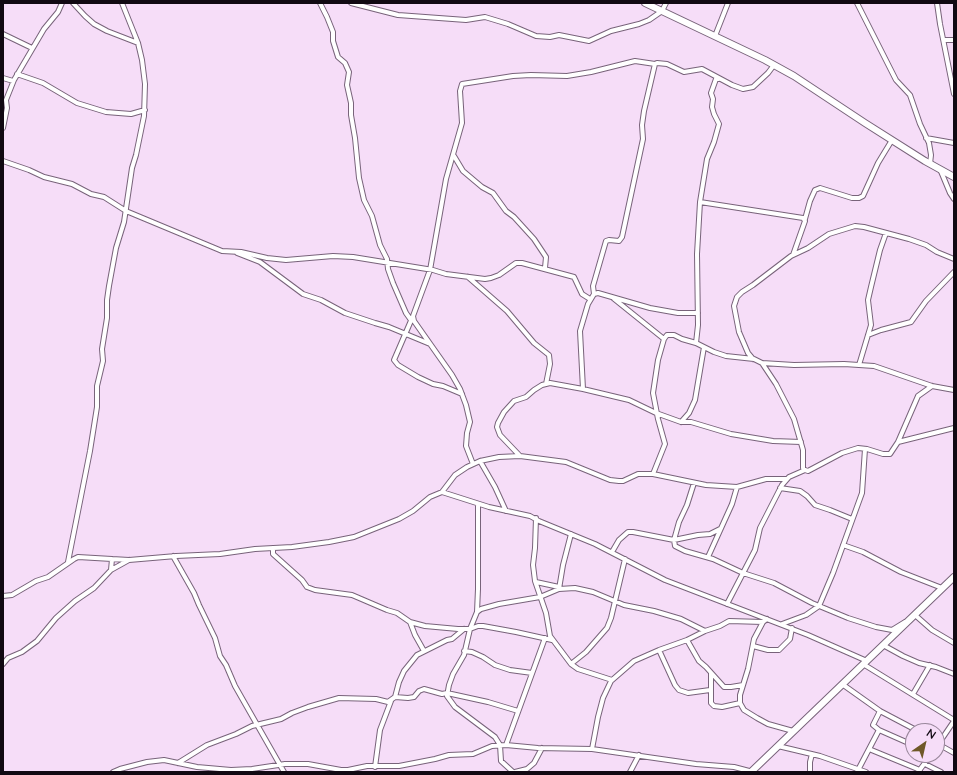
<!DOCTYPE html>
<html>
<head>
<meta charset="utf-8">
<style>
  body { margin:0 }
  #map { position:relative; width:957px; height:775px; overflow:hidden; background:#f6ddf8; font-family:Lato,sans-serif }
  canvas { display:block }
  .frame { position:absolute; inset:0; border:4px solid #110912; pointer-events:none }
  .north { position:absolute; left:905px; top:723px; width:40px; height:40px; box-sizing:border-box; background:#f6ddf8; border:1px solid #9a889c; border-radius:50%; rotate:34deg; font-size:11px; font-weight:700; line-height:16px; text-align:center; color:#110912 }
  .north::after { content:''; display:block; margin:auto; width:14px; height:18px; background:#6f5828; clip-path:polygon(50% 0,100% 100%,50% 72%,0 100%) }
</style>
</head>
<body>
<div id="map">
<canvas width="957" height="775"></canvas>
<div class="frame"></div>
<div class="north">N</div>
</div>
<script>
const ctx = document.querySelector('canvas').getContext('2d');
ctx.lineJoin = 'round';
function poly(rows) {
  const path = new Path2D();
  for (const r of rows) {
    path.moveTo(r[0], r[1]);
    for (let i = 2; i < r.length; i += 2) path.lineTo(r[i], r[i + 1]);
  }
  return path;
}
function trace(path, color, width, dash) {
  ctx.strokeStyle = color;
  ctx.lineWidth = width;
  ctx.lineCap = dash ? 'butt' : 'round';
  ctx.setLineDash(dash || []);
  ctx.stroke(path);
}
const street = poly([
  [73,3,85,16,94,24,107,31,138,43],
  [320,3,327,17,333,32,333,41,338,57,345,63,349,72,347,85,351,103,351,115,355,138,359,178,364,200,372,216,380,245,387,259,388,269,393,283,406,313,411,320],
  [351,3,398,15,466,20,485,17,508,24,536,36,550,37,559,35,589,41,611,31,639,24,649,20,662,11,666,3],
  [857,3,896,80,910,95,920,124,929,143,931,155,930,164],
  [937,3,940,24,954,94],
  [3,34,32,48],
  [715,36,728,3],
  [944,40,954,40],
  [17,74,43,83,77,103,106,112,131,114,145,110],
  [3,78,13,81],
  [3,128,7,108,6,100,14,80,44,29,58,12,62,3],
  [926,138,954,143],
  [454,156,463,171,482,187,493,193,506,211,514,217,534,239,546,257,545,268],
  [3,161,29,170,44,177,72,184,91,194,104,197,126,211,222,251,241,252,267,258,286,260,333,256,353,257,433,270,446,274,485,279,491,278,499,275,516,263,522,263,574,277,582,294,590,299],
  [940,169,950,193,954,199],
  [700,202,803,218,805,221,793,255],
  [805,219,810,201,815,190,820,188,852,198,859,198,863,196,878,163,892,140],
  [237,253,260,262,303,294,321,300,345,313,375,323,389,327,430,344],
  [468,277,507,311,534,343,549,355,550,364,546,384],
  [594,294,593,286,606,241,609,240,619,241,622,237,643,139,642,125,644,111,655,64,657,63,667,64,684,72,702,69,732,85,743,89,753,87,768,73,774,65],
  [613,298,664,339],
  [413,316,414,321,452,375,460,389,466,405,470,422,467,433,466,446,473,464],
  [868,335,881,330,911,322,926,301,954,272],
  [696,343,698,325,697,254,700,202,707,159,714,142,719,124,714,114,712,107,713,99,711,93,716,79,719,79],
  [753,359,748,353,739,332,734,306,737,297,742,292,753,285,791,256,808,248,829,234,855,226,864,227,909,239,926,245,937,252,954,259],
  [762,363,776,384,794,419,803,450,803,468,805,470,808,471,842,453,858,448,867,449,883,454,890,454,898,442,918,396,932,386],
  [859,365,871,325,868,300,871,287,880,250,886,233],
  [583,389,580,331,588,304,594,294,598,293,650,308,678,313,698,313],
  [462,394,443,386,433,384,418,377,398,365,394,360,413,316,430,270,446,179,462,123,460,91,462,84,513,76,531,75,567,76,591,72,635,61,655,64],
  [681,422,689,413,695,400,704,347],
  [898,442,954,428],
  [520,456,500,435,497,427,498,423,504,412,514,401,526,397,534,390,542,385,550,383,583,389,629,400,656,413,681,422,691,422,731,434,773,441,801,442],
  [480,461,495,487,506,511],
  [653,474,665,444,658,419,653,393,658,360,664,339,667,335,674,335,682,339,696,343,714,352,726,356,754,359,762,363,794,365,844,364,874,366,932,386,954,390],
  [694,483,687,505,679,522,674,540,675,546,685,551,713,559,743,573,774,583,812,603,848,618,876,627,892,630,905,622],
  [780,488,800,491,807,496,815,505,830,510,852,519],
  [442,492,455,475,467,467,480,461,499,457,520,456,566,462,610,480,619,481,623,481,638,474,653,474,706,485,737,487,766,479,787,479],
  [536,518,535,548,533,565,535,581,546,613,550,636,571,664,578,669,612,680],
  [843,545,863,552,901,572,942,588],
  [273,548,273,554,302,580,307,587,315,590,352,595,387,610,397,613,410,622,425,626,458,629,470,629,478,626,483,626,516,632,552,640],
  [612,552,619,540,628,532,633,532,674,540,698,535,710,534,720,529],
  [173,556,194,593,199,605,215,638,220,656,226,665,235,686,284,772],
  [708,557,732,504,737,487],
  [68,562,90,451,97,407,97,386,103,361,102,349,107,318,107,300,109,286,116,248,124,222,132,168,136,155,144,116,145,84,142,60,138,43,122,3],
  [111,570,112,559],
  [536,582,559,587],
  [559,589,563,565,571,534],
  [3,596,12,595,36,581,48,577,74,559,78,557,129,560,176,556,220,554,255,549,292,547,329,542,354,537,399,519,413,511,430,497,442,492,489,507,530,516,539,521,595,544,665,580,808,635,867,661],
  [727,604,755,550,760,528,782,485,789,477,805,470],
  [477,612,478,589,478,504],
  [914,616,915,615,932,630,954,643],
  [410,622,415,635,424,651],
  [763,622,754,639,748,669,740,695,740,703,744,710,757,718,768,724,793,731],
  [782,624,806,615,819,606,833,573,862,493,865,449],
  [687,640,699,661,706,667,724,687,731,687,743,685],
  [883,645,903,656,919,663,936,667,954,674],
  [753,646,768,650,779,650,790,639,792,628],
  [659,650,675,685,679,690,688,693,710,690],
  [464,651,472,652,483,657,495,665,510,670,532,673],
  [3,664,8,658,22,652,37,641,56,618,75,601,94,588,111,570,129,560],
  [571,664,586,652,607,628,611,618,625,559],
  [863,664,954,720],
  [711,673,711,703,714,706,722,707,740,703],
  [842,684,880,711,918,731],
  [913,694,930,665],
  [395,697,399,682,404,671,417,655,447,640,452,639,464,629],
  [879,730,873,725,880,711],
  [938,744,954,753],
  [506,745,545,638],
  [778,746,820,756,866,772],
  [937,746,954,721],
  [592,749,598,717,603,698,611,681,634,661,659,650,687,640,705,631,720,626,729,621,763,622,767,619],
  [869,749,920,770],
  [178,763,207,745,236,734,252,726,281,719,292,713,308,707,339,698,376,699,388,702,395,697,408,698,414,697,419,691,424,689,442,694,447,693,488,702,518,711],
  [925,764,941,772],
  [375,767,380,730,391,701],
  [113,772,120,769,147,762,164,760,197,767,231,770,252,769,285,764,308,764,341,770,348,770,367,766,399,766,435,759,449,755,473,754,492,746,506,745,538,748,592,749,696,764,734,767,753,772],
  [513,772,501,761,500,745,495,737,455,707,447,696,449,685,453,674,464,655,470,629,477,612,481,609,499,604,540,597,559,589,575,588,593,592,624,605,654,611,681,619,705,631],
  [515,772,527,769,534,763,542,748],
  [630,772,639,755],
  [810,772,810,762,812,754],
  [857,772,879,730,913,745],
  [918,772,931,755]
]);
const secondary = poly([
  [645,3,765,60,794,76,865,123,925,161,954,177],
  [751,772,954,577]
]);
trace(street, '#78637a', 6);
trace(secondary, '#78637a', 8);
trace(street, '#fff', 4);
trace(secondary, '#fff', 6);
</script>
</body>
</html>
